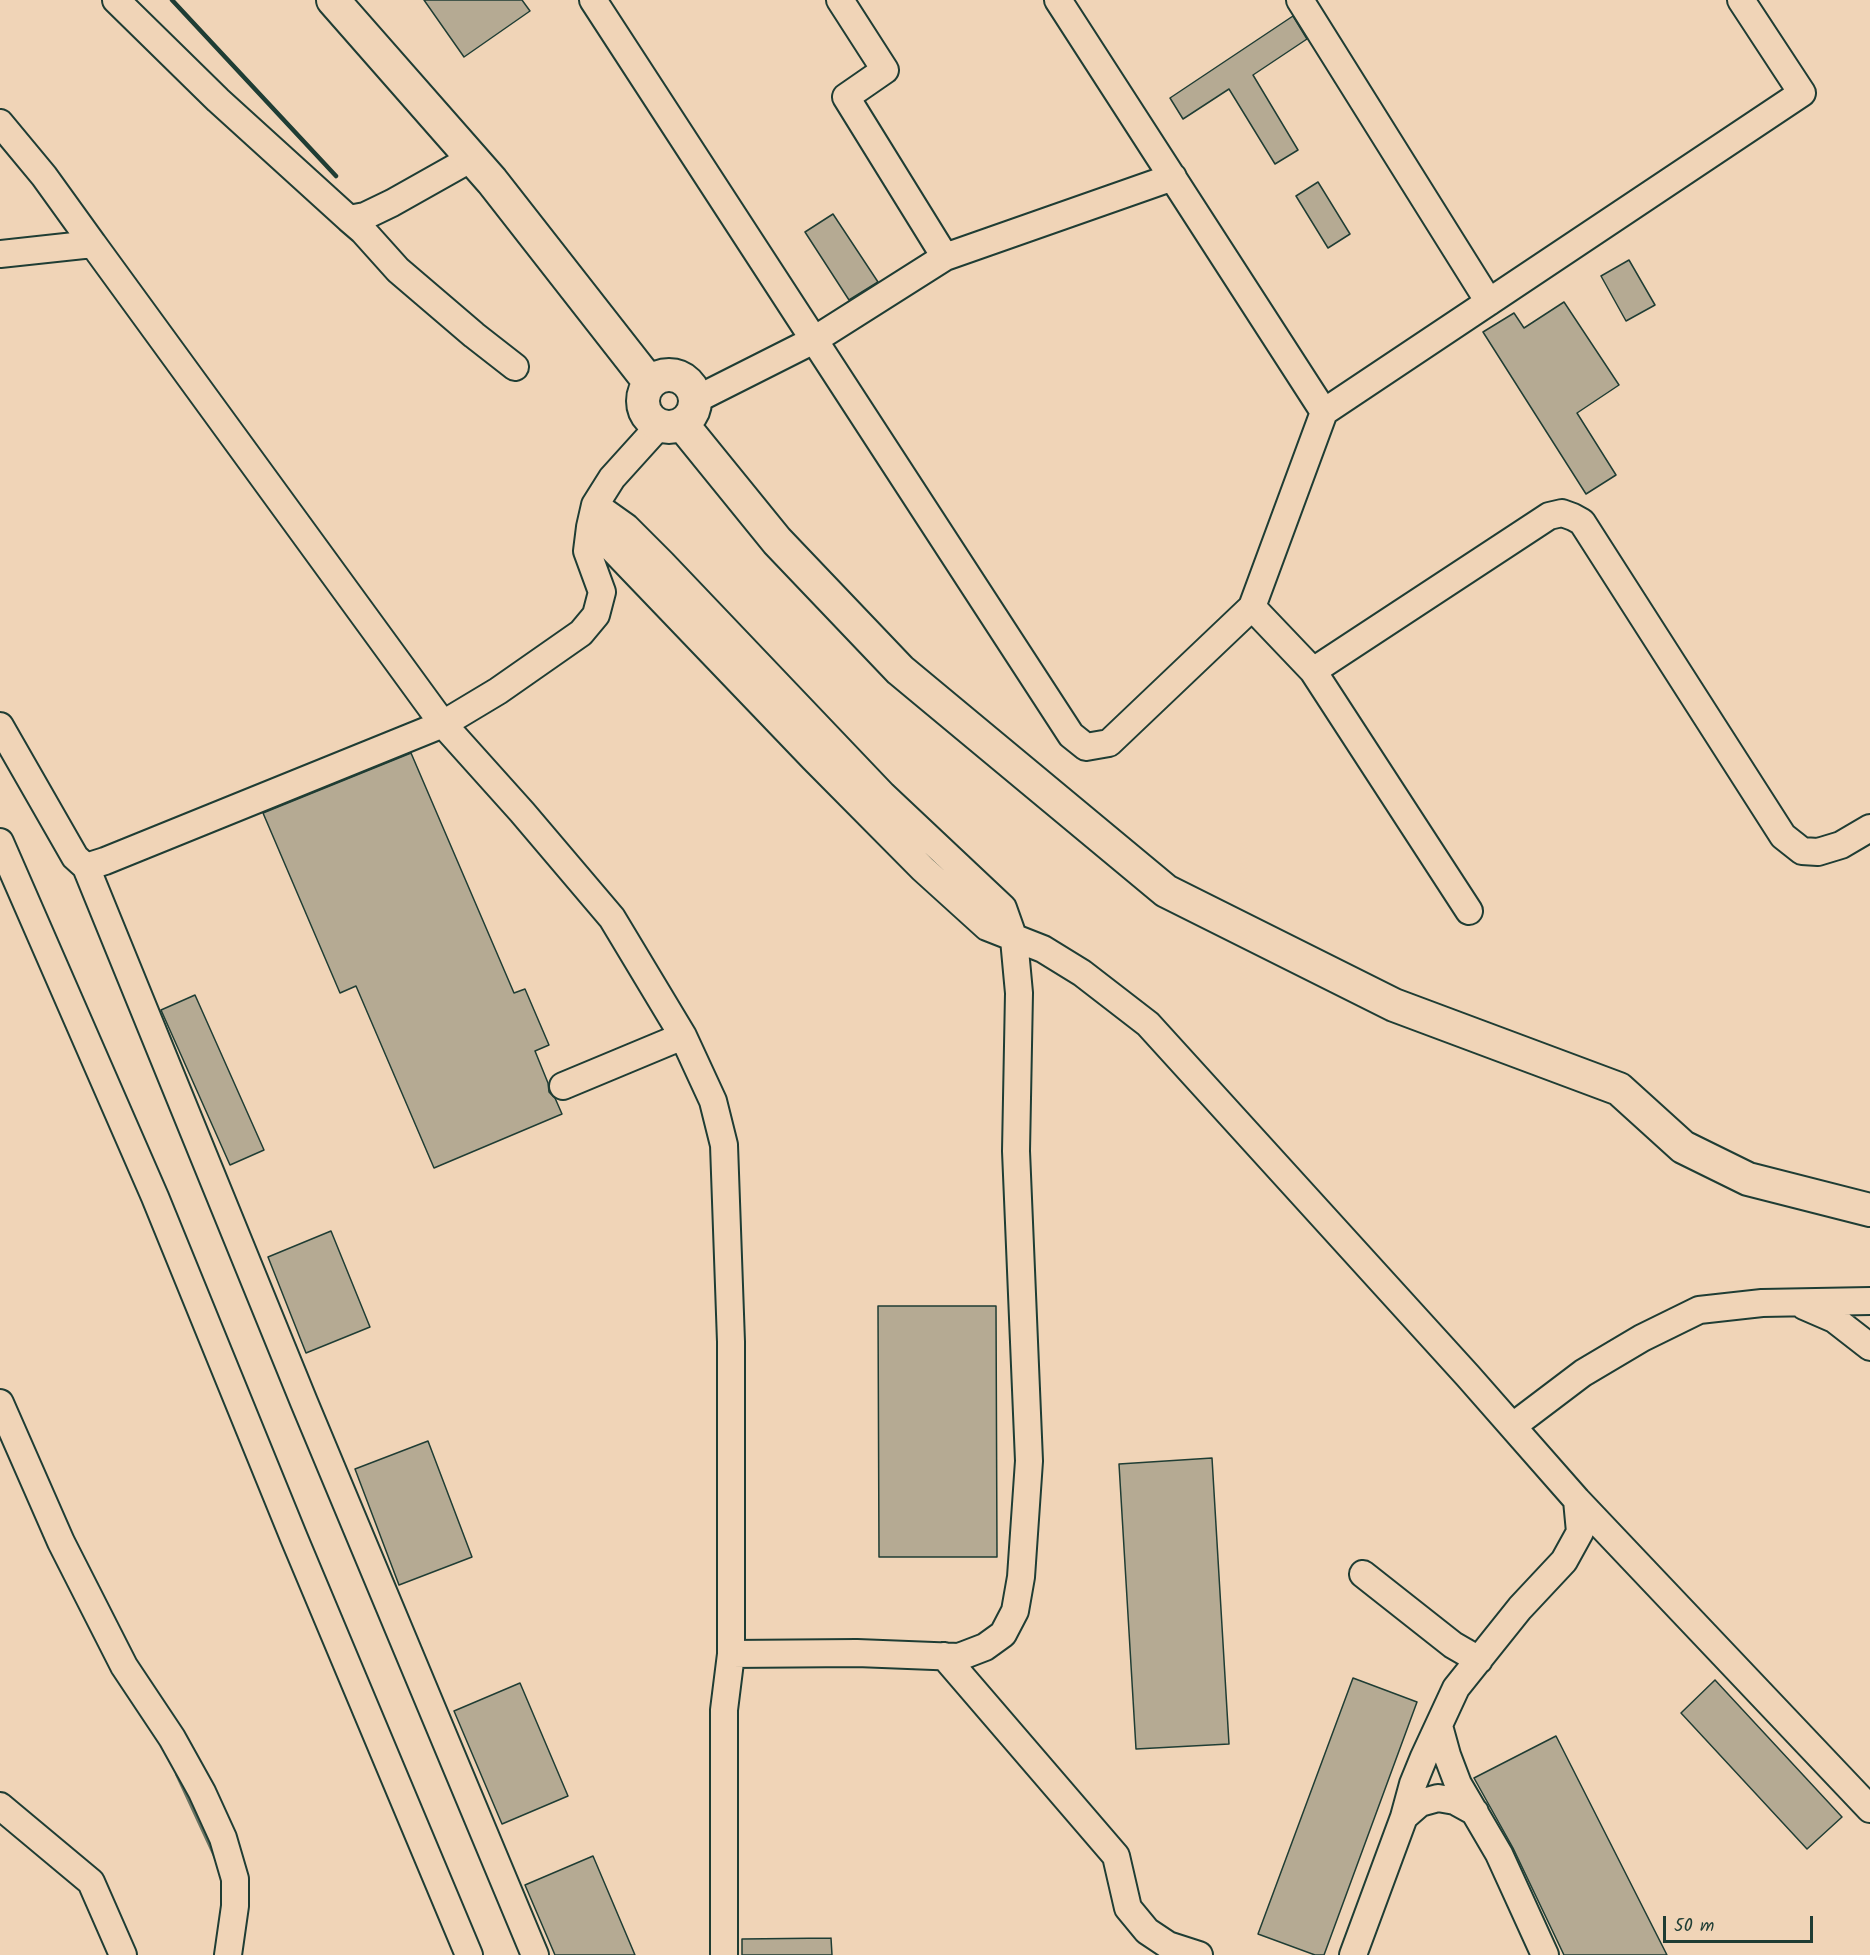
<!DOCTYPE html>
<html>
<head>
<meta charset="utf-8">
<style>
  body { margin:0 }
  #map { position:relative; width:1870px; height:1955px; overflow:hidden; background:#f0d4b7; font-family:Kalam,sans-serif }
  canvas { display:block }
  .scale { position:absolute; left:1663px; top:1916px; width:150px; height:27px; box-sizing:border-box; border:3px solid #1f3d34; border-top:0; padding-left:8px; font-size:18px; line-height:21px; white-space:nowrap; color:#1f3d34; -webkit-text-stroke:4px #f0d4b7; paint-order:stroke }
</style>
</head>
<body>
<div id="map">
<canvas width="1870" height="1955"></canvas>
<div class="scale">50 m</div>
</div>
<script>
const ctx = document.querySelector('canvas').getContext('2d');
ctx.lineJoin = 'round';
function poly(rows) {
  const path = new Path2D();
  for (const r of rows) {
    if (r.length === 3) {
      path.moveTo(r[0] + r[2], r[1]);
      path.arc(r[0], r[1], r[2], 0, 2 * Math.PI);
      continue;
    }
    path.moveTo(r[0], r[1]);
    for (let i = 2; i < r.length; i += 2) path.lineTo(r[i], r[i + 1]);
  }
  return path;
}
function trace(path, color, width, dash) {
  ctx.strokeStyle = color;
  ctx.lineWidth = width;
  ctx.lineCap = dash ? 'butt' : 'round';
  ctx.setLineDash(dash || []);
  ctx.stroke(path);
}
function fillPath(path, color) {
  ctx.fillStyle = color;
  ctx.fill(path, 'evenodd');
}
trace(poly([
  [178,1774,217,1858]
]), '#6b7463', 6);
const building = poly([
  [424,0,522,0,530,11,464,57,424,0],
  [1293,16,1307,39,1253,75,1298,150,1275,164,1229,89,1183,119,1170,98,1293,16],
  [1318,182,1350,234,1328,248,1296,196,1318,182],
  [833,214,878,282,849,300,805,232,833,214],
  [1629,260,1655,305,1626,321,1601,276,1629,260],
  [1564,302,1619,385,1577,413,1616,475,1586,494,1483,332,1514,313,1524,328,1564,302],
  [411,753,514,993,525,989,549,1045,535,1051,548,1083,549,1092,555,1098,562,1114,434,1168,356,986,340,993,263,813,411,753],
  [195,995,264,1150,230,1165,161,1010,195,995],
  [331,1231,370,1327,306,1353,268,1257,331,1231],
  [878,1306,996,1306,997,1557,879,1557,878,1306],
  [428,1441,472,1557,399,1585,355,1469,428,1441],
  [1212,1458,1229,1744,1136,1749,1119,1464,1212,1458],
  [1353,1678,1417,1702,1324,1955,1315,1955,1258,1934,1353,1678],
  [1715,1680,1842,1817,1807,1849,1681,1713,1715,1680],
  [520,1683,568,1796,502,1824,454,1711,520,1683],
  [1556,1736,1667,1955,1564,1955,1513,1848,1474,1778,1556,1736],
  [593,1856,635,1955,555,1955,525,1885,593,1856],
  [831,1938,832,1955,742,1955,742,1939,831,1938]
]);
fillPath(building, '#b5aa93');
trace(building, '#1f3d34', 1.5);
const minor = poly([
  [116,0,218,100,349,219,365,216,392,203,472,158],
  [593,0,1071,735,1086,747,1109,743,1252,607,1324,412],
  [1058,0,1324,412,1802,93,1741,0],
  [1300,0,1489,302],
  [0,123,44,176,93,244],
  [349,219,363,231,398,270,474,335,515,367],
  [0,254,93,244,443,724,522,812,612,918,683,1036,713,1101,724,1145,731,1342,731,1654,857,1653,959,1657,985,1647,1003,1634,1015,1611,1021,1577,1029,1461,1016,1151,1019,993,1014,939,1003,908,883,795,662,563,626,527,595,505],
  [945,257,1173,177],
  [695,400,814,340,945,257,846,97,885,70,840,0],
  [595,505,607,543,814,759,923,869,987,927,1043,949,1082,973,1148,1024,1468,1376,1577,1500,1870,1809],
  [1252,607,1313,671,1469,911],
  [1313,671,1549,516,1562,513,1573,517,1582,522,1783,836,1802,851,1818,852,1841,845,1870,828],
  [0,726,75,857,86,867,105,861,443,724,498,691,581,633,596,615,602,592,587,551,590,527,595,505,612,478,659,426],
  [0,842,155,1197,294,1538,469,1955],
  [86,867,304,1402,535,1955],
  [563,1086,683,1036],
  [1804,1306,1834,1319,1870,1347],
  [0,1403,61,1542,124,1666,172,1738,202,1792,223,1838,235,1879,235,1906,228,1955],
  [1513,1426,1583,1373,1642,1338,1699,1310,1762,1303,1870,1301],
  [1363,1574,1453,1645,1479,1660],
  [944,1656,1116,1856,1128,1908,1147,1931,1168,1945,1199,1955],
  [1439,1726,1447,1755,1458,1784,1499,1854,1545,1955],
  [0,1806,91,1882,123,1955],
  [1404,1817,1420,1803,1438,1798,1455,1801,1475,1812],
  [724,1955,724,1710,731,1654],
  [1353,1955,1404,1817,1413,1784,1424,1757,1456,1688,1520,1608,1564,1561,1580,1532,1577,1500]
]);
const major = poly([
  [333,0,492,181,650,383],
  [669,401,26],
  [682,424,777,541,900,670,1166,891,1394,1005,1619,1089,1683,1147,1748,1179,1870,1210]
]);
trace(minor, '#1f3d34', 30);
trace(major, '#1f3d34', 36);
trace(minor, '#f0d4b7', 26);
trace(major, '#f0d4b7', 32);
trace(poly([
  [172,0,336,176]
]), '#1f3d34', 4.5);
</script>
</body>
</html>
